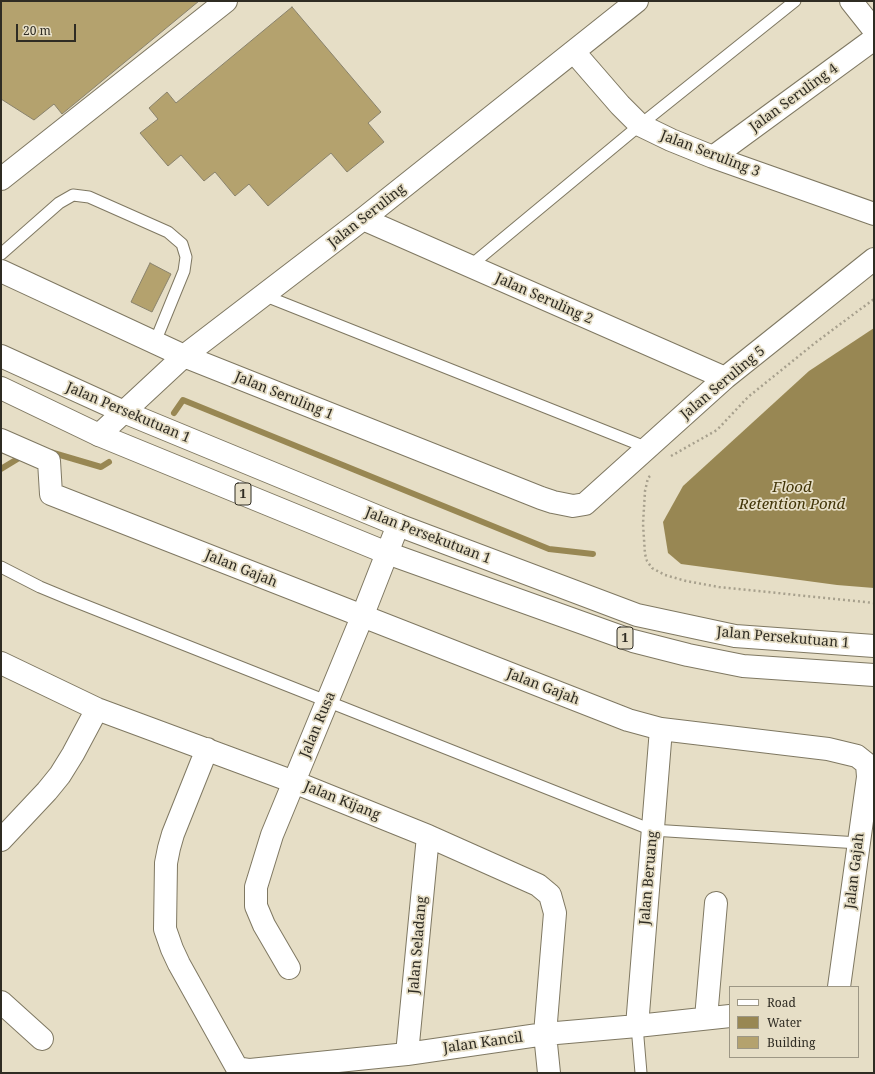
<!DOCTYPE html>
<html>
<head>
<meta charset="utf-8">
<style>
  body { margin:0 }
  #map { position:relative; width:875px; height:1074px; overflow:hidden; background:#e6dec6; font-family:"Noto Serif",serif }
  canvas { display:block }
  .frame { position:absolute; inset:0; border:2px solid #2f2c23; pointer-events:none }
  .legend { position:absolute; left:729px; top:986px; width:130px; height:72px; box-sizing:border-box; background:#e6dec6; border:1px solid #9d9785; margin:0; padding:5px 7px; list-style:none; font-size:12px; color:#2f2c23 }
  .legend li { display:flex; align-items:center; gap:8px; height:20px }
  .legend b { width:20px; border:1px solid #9d9785 }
  .scale { position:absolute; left:16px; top:24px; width:60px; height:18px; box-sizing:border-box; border:2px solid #2f2c23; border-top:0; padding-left:5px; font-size:12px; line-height:14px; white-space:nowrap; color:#2f2c23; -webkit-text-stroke:3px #e6dec6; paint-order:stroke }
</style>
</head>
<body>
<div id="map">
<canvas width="875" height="1074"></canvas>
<div class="frame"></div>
<ul class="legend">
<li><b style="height:5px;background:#fff"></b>Road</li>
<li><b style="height:11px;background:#988753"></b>Water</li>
<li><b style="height:11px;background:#b4a26e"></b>Building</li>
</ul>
<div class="scale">20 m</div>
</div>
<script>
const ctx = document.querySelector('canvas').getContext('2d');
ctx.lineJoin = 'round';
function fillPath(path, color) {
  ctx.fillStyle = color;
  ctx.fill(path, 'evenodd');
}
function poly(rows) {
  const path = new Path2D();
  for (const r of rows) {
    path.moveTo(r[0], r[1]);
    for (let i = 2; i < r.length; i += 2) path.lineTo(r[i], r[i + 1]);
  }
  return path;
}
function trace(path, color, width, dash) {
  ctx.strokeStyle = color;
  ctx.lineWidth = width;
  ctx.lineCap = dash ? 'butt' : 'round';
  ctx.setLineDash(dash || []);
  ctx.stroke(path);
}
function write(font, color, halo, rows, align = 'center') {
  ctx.font = font + ' "Noto Serif",serif';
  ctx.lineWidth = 3.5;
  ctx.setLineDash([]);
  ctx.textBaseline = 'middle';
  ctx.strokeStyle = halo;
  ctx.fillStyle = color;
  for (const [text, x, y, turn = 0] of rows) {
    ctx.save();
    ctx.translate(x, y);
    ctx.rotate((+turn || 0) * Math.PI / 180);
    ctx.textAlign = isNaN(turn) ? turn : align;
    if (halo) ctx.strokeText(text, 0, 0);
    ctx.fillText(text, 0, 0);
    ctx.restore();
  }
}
fillPath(poly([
  [874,328,874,588,837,585,681,564,668,553,663,522,683,486,809,371]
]), '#988753');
trace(poly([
  [174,413,183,400,549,549,593,554],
  [50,452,101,467,109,462],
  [1,469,24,455]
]), '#988753', 6);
const building = poly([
  [1,1,199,1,62,114,54,104,34,120,1,99,1,1],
  [292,7,381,112,368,123,384,142,347,172,331,153,268,206,249,184,235,196,215,172,204,181,181,155,168,166,140,133,158,119,149,108,167,92,176,103,292,7],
  [150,263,171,274,152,312,131,302,150,263]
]);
fillPath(building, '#b4a26e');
trace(building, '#89826c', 1);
const service = poly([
  [1,254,59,203,73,195,89,197,168,232,182,244,186,257,184,271,155,342],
  [470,266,640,125,795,1],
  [263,295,648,448],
  [1,567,40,587,69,599,652,830,859,843],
  [637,1026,641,1073]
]);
const minor = poly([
  [851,1,874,30],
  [574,52,620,105,640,125,671,140,713,157,874,214],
  [713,157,874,39],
  [1,179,226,1],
  [363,219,725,378],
  [1,271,184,356,541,498,553,502,573,506,585,504,725,378,874,259],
  [99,435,184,356,363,219,637,1],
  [1,440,49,461,51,494,628,720,661,729,828,749,857,756,867,764,868,777,839,987],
  [1,663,97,709,294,782,428,836,538,885,550,895,555,913,545,1034,549,1073],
  [207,749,173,834,169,848,166,863,165,929,172,949,179,964,237,1068],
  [1,840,47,791,60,775,73,754,97,709],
  [289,968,264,925,256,906,256,887,272,835,362,617,398,525],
  [1,1002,42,1039],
  [706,1018,716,903],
  [637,1026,661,729],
  [407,1054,428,836],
  [237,1068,250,1070,407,1054,545,1034,637,1026,730,1016]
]);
const trunk = poly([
  [1,356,124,412,398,525,637,615,735,636,874,646],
  [1,388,99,435,387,553,633,641,688,655,743,666,874,675]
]);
trace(service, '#7f7862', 13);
trace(minor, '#7f7862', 24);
trace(trunk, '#7f7862', 24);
trace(poly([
  [671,456,717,430,748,397,815,343,874,299],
  [650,476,648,478,645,491,643,524,645,554,647,561,652,568,665,575,686,581,719,587,874,603]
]), '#a7a08d', 2.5, [2, 3]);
trace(service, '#fff', 11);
trace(minor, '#fff', 22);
trace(trunk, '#fff', 22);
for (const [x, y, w] of [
  [243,494,16],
  [625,638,16]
]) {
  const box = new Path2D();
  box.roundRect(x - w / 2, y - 11, w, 22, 3);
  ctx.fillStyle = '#e6dec6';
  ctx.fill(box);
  trace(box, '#2f2c23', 1);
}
write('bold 13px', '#2f2c23', null, [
  ["1",243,494],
  ["1",625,638]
]);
write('14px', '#2f2c23', '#e6dec6', [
  ["Jalan Seruling 4",794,98,-36],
  ["Jalan Seruling 3",710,154,21],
  ["Jalan Seruling",367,216,-38],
  ["Jalan Seruling 2",544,299,24],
  ["Jalan Seruling 5",723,383,-40],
  ["Jalan Seruling 1",284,396,22],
  ["Jalan Persekutuan 1",128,413,23],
  ["Jalan Persekutuan 1",428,536,21],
  ["Jalan Gajah",241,569,22],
  ["Jalan Persekutuan 1",783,638,5],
  ["Jalan Gajah",543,687,21],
  ["Jalan Rusa",318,725,-67],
  ["Jalan Kijang",342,801,22],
  ["Jalan Gajah",855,871,-83],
  ["Jalan Beruang",649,878,-85],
  ["Jalan Seladang",418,945,-85],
  ["Jalan Kancil",483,1043,-8]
]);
write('italic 15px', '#423508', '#e6dec6', [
  ["Flood",792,488],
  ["Retention Pond",792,505]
]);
</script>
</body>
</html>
